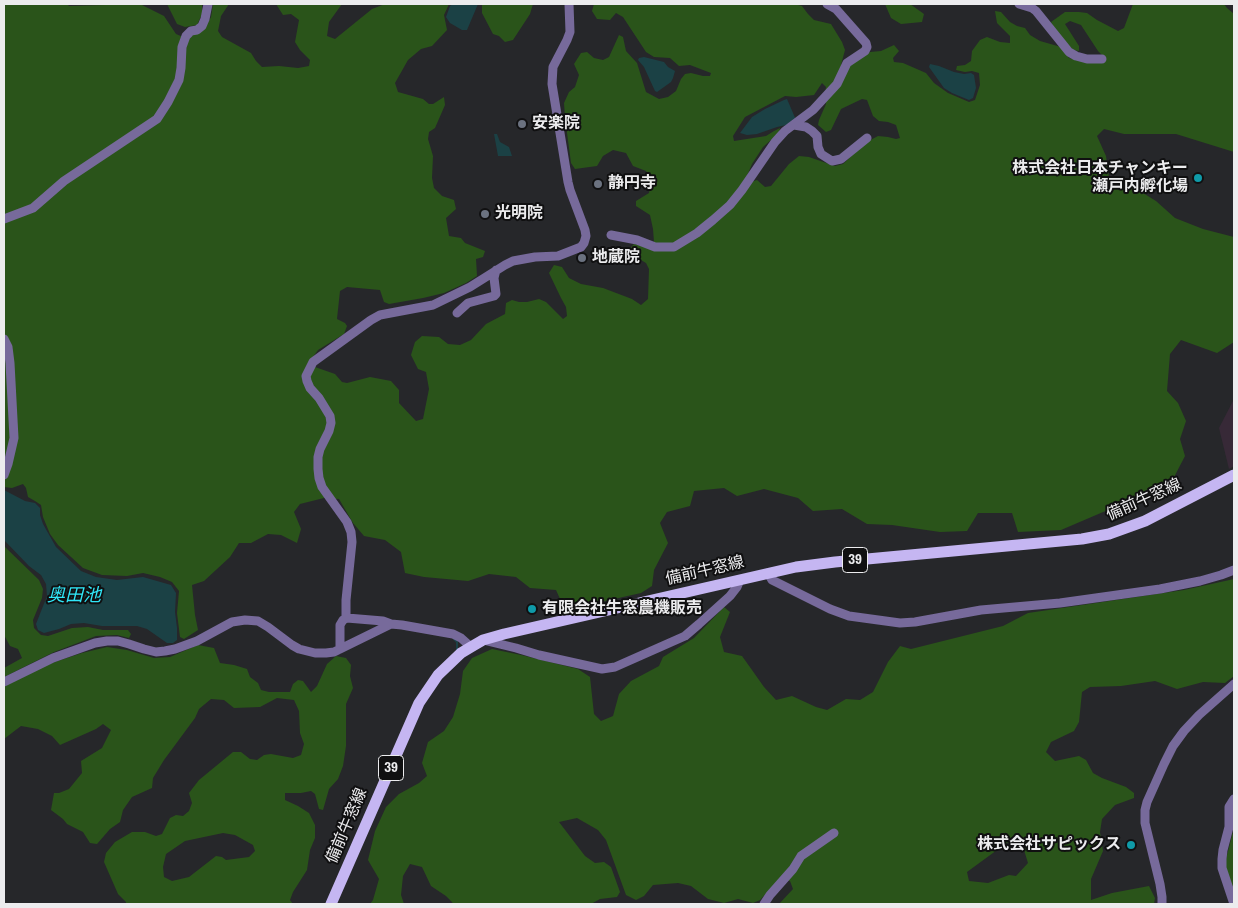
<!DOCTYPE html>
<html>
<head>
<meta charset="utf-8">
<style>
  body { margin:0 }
  #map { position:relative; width:1238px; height:908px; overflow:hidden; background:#26272a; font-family:"Archivo Narrow",sans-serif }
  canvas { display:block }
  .frame { position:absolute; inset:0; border:5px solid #ececee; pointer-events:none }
</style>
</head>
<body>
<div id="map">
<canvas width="1238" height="908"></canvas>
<div class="frame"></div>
</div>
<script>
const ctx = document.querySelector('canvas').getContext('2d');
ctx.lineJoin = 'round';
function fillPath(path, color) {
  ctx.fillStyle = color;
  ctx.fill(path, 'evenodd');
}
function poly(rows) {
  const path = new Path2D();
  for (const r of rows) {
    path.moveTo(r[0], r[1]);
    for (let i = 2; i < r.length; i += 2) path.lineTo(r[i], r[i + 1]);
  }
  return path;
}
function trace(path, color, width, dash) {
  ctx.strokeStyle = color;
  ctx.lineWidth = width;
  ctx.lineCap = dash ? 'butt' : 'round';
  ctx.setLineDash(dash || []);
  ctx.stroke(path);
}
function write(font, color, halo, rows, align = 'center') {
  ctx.font = font + ' "Archivo Narrow","Noto Sans JP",sans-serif';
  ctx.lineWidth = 4;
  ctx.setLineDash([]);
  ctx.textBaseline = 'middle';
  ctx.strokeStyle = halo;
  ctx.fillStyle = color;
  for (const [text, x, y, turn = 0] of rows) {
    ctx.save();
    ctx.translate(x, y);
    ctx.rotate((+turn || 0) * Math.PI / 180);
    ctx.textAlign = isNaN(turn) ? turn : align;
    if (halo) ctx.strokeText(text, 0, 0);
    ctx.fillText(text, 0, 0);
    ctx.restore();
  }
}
fillPath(poly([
  [1234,399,1234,466,1229,469,1219,428]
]), '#372937');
fillPath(poly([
  [4,4,67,4,69,6,105,5,108,4,140,4,164,16,176,34,183,37,205,28,211,17,213,4,229,4,221,16,218,31,222,37,251,53,256,61,262,67,279,66,298,68,309,66,310,60,300,50,295,42,299,20,291,14,283,15,276,4,342,4,329,22,327,36,335,39,372,9,385,4,449,4,444,15,447,30,432,46,421,49,408,60,395,83,398,92,423,99,429,104,433,104,444,97,445,105,435,128,429,132,428,139,433,156,432,178,434,188,442,196,454,200,456,209,446,218,449,236,461,238,465,243,485,251,483,257,476,259,477,276,466,283,444,293,423,298,389,304,384,302,380,290,347,287,340,291,337,319,345,323,347,326,344,334,318,350,313,357,315,367,335,374,342,382,347,383,370,377,391,381,399,390,399,403,416,421,423,419,429,389,426,372,418,369,411,355,415,342,422,336,439,337,448,344,460,345,471,340,486,324,505,314,506,303,512,300,519,302,527,302,539,299,546,302,563,319,567,316,566,307,561,298,549,273,554,265,562,267,569,278,581,284,603,288,632,299,641,305,648,299,649,269,646,263,634,256,631,247,634,244,649,247,654,242,653,229,650,215,636,206,636,201,649,193,651,180,646,171,633,166,626,153,613,150,603,156,597,166,575,169,571,163,565,118,564,103,569,92,575,87,579,75,574,64,581,53,587,52,594,58,603,60,609,57,619,35,623,37,626,51,637,63,646,92,659,99,668,97,676,91,681,79,685,74,691,73,703,76,710,76,711,73,690,65,679,66,670,58,654,57,646,52,623,17,616,13,610,20,597,19,592,11,594,4,794,4,802,6,808,14,814,20,831,24,842,42,845,50,841,65,849,64,856,59,870,52,881,51,894,45,899,51,893,58,894,62,903,63,926,73,934,83,948,93,969,102,975,100,980,85,979,73,972,71,965,72,956,70,957,66,965,65,971,61,972,51,980,40,987,37,1000,42,1010,43,1010,36,997,23,995,11,1001,12,1010,22,1017,26,1025,28,1030,35,1040,41,1061,47,1069,58,1085,61,1104,57,1098,51,1081,25,1070,21,1065,24,1079,46,1079,51,1073,50,1055,30,1051,22,1065,12,1079,12,1087,13,1097,20,1118,31,1124,28,1133,4,1224,4,1227,8,1234,14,1234,152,1176,134,1124,134,1104,129,1097,136,1106,156,1109,178,1130,185,1156,201,1175,218,1203,229,1234,237,1234,342,1217,353,1181,340,1170,354,1167,391,1178,403,1186,421,1180,439,1185,456,1171,483,1061,530,1018,532,1012,513,978,513,967,531,940,532,892,525,867,524,842,509,813,511,798,498,764,489,737,496,724,488,694,491,690,506,667,512,660,523,668,543,654,570,652,586,641,593,565,610,556,590,530,588,516,577,489,574,468,581,424,577,405,573,401,552,385,540,364,536,353,523,339,499,324,498,300,504,294,512,301,529,297,543,281,535,268,534,251,543,239,543,230,557,204,581,192,585,195,615,198,630,184,639,180,637,177,613,179,591,172,582,160,577,143,573,127,576,102,575,83,568,58,545,50,534,43,517,41,505,35,501,28,497,26,488,23,484,12,488,4,487],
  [822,83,826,87,825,93,826,104,819,120,818,125,826,132,831,130,841,109,862,99,867,100,873,116,879,121,888,122,896,125,900,138,896,139,888,137,878,136,865,143,843,164,835,166,809,157,799,156,789,164,771,186,765,187,757,180,751,182,746,178,752,164,763,147,779,133,780,128,774,131,766,136,734,141,733,136,745,117,785,96,796,97,814,95],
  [167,4,202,4,202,14,197,25,185,27,177,24],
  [482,4,533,4,530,14,513,40,505,42,499,36,493,34,482,13],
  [885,4,910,4,924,14,922,22,901,24,891,18],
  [4,546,39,580,43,589,42,598,33,620,34,628,41,635,48,636,72,628,88,627,103,630,128,630,131,634,129,638,117,635,96,636,54,652,4,677,4,668,22,658,18,649,10,646,4,635],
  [1234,579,1234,676,1225,683,1203,682,1177,689,1155,681,1121,686,1090,687,1082,692,1079,722,1074,731,1051,742,1046,752,1055,761,1079,756,1086,760,1093,773,1102,778,1126,787,1134,793,1134,798,1115,805,1102,819,1100,832,1103,851,1091,879,1091,900,1112,893,1149,886,1155,898,1154,904,779,904,793,889,790,881,778,881,760,900,753,903,738,899,724,903,708,899,691,886,678,883,653,885,644,896,636,900,626,895,606,840,598,830,577,818,559,822,585,856,595,863,604,862,611,867,620,892,617,897,600,899,591,904,453,904,452,902,446,896,431,886,422,867,410,864,403,876,401,895,404,904,370,904,373,900,379,879,368,860,375,831,386,807,399,794,419,783,427,776,422,763,428,742,444,731,453,717,460,694,463,671,472,658,492,649,521,655,578,669,590,677,594,714,601,721,613,716,619,694,631,681,659,666,663,657,694,638,724,607,730,612,720,637,724,652,742,656,752,670,764,687,776,700,792,696,816,707,827,710,846,699,860,700,873,692,888,662,900,646,911,649,1003,626,1028,613,1184,590],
  [1008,842,1016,848,1024,850,1028,863,1016,876,1009,875,988,883,969,881,967,872],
  [198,645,214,648,220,663,234,665,247,669,250,677,258,683,261,690,269,692,290,692,293,684,298,680,303,681,311,692,317,686,327,664,336,656,346,658,351,665,350,676,353,688,346,704,346,746,343,766,338,779,329,789,323,810,319,809,315,794,311,791,301,793,285,793,285,800,298,806,309,813,315,825,315,838,310,850,307,870,293,892,290,900,293,904,126,904,126,902,118,894,104,862,106,853,115,842,132,832,145,832,156,836,162,834,170,818,176,815,183,816,189,811,192,803,189,793,199,780,233,752,241,752,250,759,257,760,264,755,271,754,293,758,301,755,304,744,300,733,299,711,294,700,277,698,260,707,234,708,224,700,211,699,199,709,195,718,164,760,153,778,152,788,132,797,123,810,120,822,110,829,97,844,90,843,83,832,67,824,63,819,51,810,54,793,59,793,69,789,82,773,81,761,102,748,111,730,103,724,96,729,60,745,52,736,38,729,21,726,4,739,4,686,43,666,82,653,107,647,127,650,154,658,170,657],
  [223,833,235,835,253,845,255,851,249,857,226,860,222,857,216,856,189,877,172,881,164,877,163,867,166,854,185,841],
  [1234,828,1234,904,1224,881,1226,859]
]), '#2a541a');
fillPath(poly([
  [453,4,478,4,467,30,462,30,450,23,446,17,450,6],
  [644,57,664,62,668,67,675,71,673,78,671,82,657,92,655,91,644,67,638,60,639,58],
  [930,64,939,66,954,72,964,74,971,73,974,75,976,88,973,98,969,100,952,93,944,88,929,67],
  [787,99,796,120,791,124,777,127,757,134,747,135,740,133,752,117,765,109,784,100],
  [494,134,497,134,500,142,509,147,512,156,498,156],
  [4,490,25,501,35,503,40,508,40,515,43,524,56,547,81,571,96,577,117,580,143,577,171,585,176,593,175,612,177,628,177,640,173,643,167,643,147,629,137,626,102,626,84,623,71,624,59,629,44,633,38,630,36,624,47,596,46,584,41,575,29,566,4,540]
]), '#1b4145');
trace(poly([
  [454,639,457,642,457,650]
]), '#1b4145', 2);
trace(poly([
  [1019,4,1032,8,1036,11,1069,52,1076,56,1087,59,1102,59],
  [794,125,806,127,812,131,817,136,818,147,821,154,832,161,841,159,867,138],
  [4,219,33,208,64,181,157,119,168,102,179,80,181,68,182,47,186,36,191,31,197,30,202,26,205,19,208,4],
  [611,235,637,240,655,247,674,247,697,233,713,220,730,205,742,190,775,142,785,131,813,110,837,84,847,63,865,51,867,47,866,43,836,9,827,4],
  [457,313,468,303,494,296,496,294,494,278,496,270],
  [4,339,8,347,10,363,14,438,8,464,4,475],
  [768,573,772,580,830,609,849,616,900,623,915,622,981,610,1060,603,1160,589,1200,581,1221,575,1234,570],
  [391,624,383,621,347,618,346,615,346,600,352,542,351,532,347,522,322,487,319,478,318,469,318,457,320,449,329,431,331,423,330,416,319,398,310,388,307,381,306,376,313,362,371,320,380,315,433,305,470,287,505,265,513,261,535,257,558,256,581,247,584,243,586,236,585,230,570,190,568,182,552,84,553,67,567,40,570,32,569,4],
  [483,640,516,648,539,655,602,669,615,667,685,636,699,624,730,596,737,587,740,580],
  [340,649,340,625,343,620,347,618],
  [4,682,53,658,95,643,107,641,118,641,129,644,144,649,156,652,165,651,175,649,197,641,232,622,245,620,258,621,268,627,292,645,299,649,315,653,326,653,334,652,391,624,402,625,453,634,461,638,471,647],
  [764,904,770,895,793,869,801,856,834,833],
  [1162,904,1162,897,1160,884,1145,823,1145,810,1147,802,1164,764,1173,746,1184,731,1199,715,1234,684],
  [1234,904,1222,868,1222,859,1223,850,1229,827,1229,807,1234,799]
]), '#776a9b', 9);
trace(poly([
  [331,904,419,703,438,675,461,653,471,647,483,640,504,634,796,567,835,562,1082,539,1109,534,1145,521,1234,475]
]), '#c5b6f2', 11);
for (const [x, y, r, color] of [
  [522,124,5,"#6b7280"],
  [1198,178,5,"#0f9aa8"],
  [598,184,5,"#6b7280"],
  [485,214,5,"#6b7280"],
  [582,258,5,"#6b7280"],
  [532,609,5,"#0f9aa8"],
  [1131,845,5,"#0f9aa8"]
]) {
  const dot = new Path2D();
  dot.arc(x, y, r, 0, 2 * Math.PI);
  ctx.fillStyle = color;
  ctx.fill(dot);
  trace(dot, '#101011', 2);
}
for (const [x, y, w] of [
  [855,560,25],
  [391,768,25]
]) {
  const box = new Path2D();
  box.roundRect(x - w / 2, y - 12.5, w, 25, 4);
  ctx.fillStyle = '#101011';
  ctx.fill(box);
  trace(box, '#ececee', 1);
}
write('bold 15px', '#ececee', null, [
  ["39",855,560],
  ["39",391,768]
]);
write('bold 16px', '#ececee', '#101011', [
  ["安楽院",532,124],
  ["株式会社日本チャンキー",1188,169,"right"],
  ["瀬戸内孵化場",1188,187,"right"],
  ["静円寺",608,184],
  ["光明院",495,214],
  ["地蔵院",592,258],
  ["有限会社牛窓農機販売",542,609],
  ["株式会社サピックス",1121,845,"right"]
], 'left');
write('16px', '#ececee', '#101011', [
  ["備前牛窓線",1144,500,-24],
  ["備前牛窓線",705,571,-13],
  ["備前牛窓線",347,826,-67]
]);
write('italic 18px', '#30e7f8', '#101011', [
  ["奥田池",74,596]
]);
</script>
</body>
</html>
